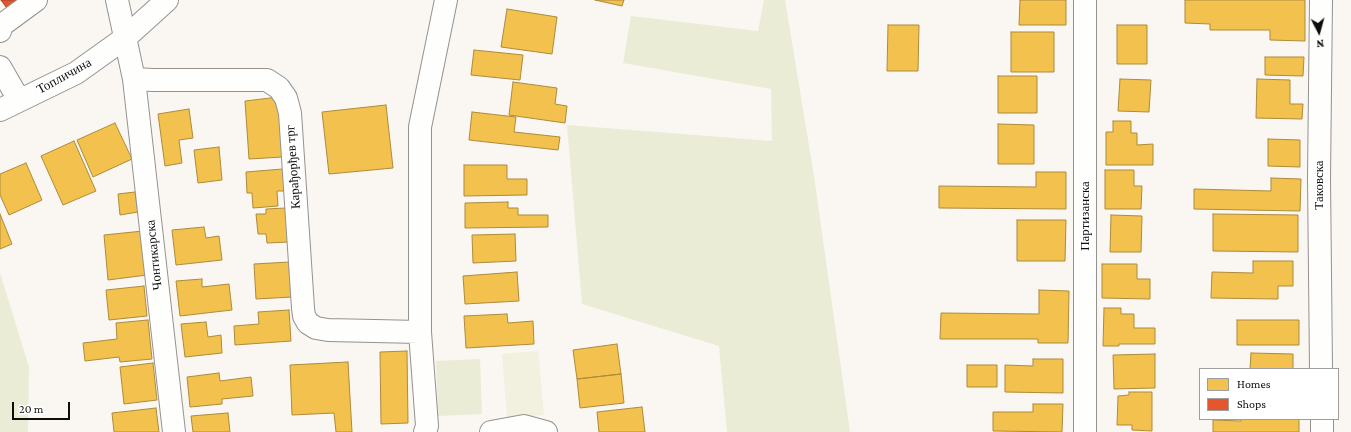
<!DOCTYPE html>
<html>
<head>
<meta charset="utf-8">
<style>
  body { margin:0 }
  #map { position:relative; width:1351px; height:432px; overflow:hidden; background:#faf6f2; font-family:"Crimson Pro",serif }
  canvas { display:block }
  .legend { position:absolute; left:1199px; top:368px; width:140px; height:52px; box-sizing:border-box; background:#fff; border:1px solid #9e9e9e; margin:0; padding:5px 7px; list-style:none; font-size:12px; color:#0d0d0d }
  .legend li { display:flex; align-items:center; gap:8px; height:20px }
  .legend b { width:20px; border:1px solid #9e9e9e }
  .north { position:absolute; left:1299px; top:12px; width:40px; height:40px; -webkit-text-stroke:3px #fff; paint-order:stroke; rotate:174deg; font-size:11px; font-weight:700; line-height:16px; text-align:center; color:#0d0d0d }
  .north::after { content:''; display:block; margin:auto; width:14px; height:18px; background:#0d0d0d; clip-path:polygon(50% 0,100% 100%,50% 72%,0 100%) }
  .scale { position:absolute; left:12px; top:402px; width:58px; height:18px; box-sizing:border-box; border:2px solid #0d0d0d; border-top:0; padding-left:5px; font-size:12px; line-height:14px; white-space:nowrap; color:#0d0d0d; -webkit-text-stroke:3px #fff; paint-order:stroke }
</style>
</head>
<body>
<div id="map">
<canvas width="1351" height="432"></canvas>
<ul class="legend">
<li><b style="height:11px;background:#f2c14e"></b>Homes</li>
<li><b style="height:11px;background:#e4572e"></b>Shops</li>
</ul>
<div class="north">N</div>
<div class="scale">20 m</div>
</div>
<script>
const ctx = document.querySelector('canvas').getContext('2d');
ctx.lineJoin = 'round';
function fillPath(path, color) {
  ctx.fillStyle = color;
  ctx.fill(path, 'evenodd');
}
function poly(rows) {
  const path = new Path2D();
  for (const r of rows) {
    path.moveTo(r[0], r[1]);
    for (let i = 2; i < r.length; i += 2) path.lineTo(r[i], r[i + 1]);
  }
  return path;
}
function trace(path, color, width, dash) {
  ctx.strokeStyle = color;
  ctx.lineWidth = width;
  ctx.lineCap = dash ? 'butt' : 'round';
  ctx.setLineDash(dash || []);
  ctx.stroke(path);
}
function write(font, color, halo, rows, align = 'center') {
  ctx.font = font + ' "Crimson Pro",serif';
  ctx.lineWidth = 4;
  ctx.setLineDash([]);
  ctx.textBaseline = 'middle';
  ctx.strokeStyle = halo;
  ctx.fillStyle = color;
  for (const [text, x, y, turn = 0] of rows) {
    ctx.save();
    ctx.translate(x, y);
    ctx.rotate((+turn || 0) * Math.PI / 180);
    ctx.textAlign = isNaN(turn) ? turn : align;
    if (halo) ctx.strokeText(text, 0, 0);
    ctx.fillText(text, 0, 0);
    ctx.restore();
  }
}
fillPath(poly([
  [764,0,785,0,814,176,850,432,727,432,719,346,582,304,567,125,772,141,771,89,623,63,631,16,758,31],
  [0,273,29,367,28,432,0,432],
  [480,359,482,414,438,416,436,361]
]), '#ebecd5');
fillPath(poly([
  [538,351,544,415,507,418,502,354]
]), '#f2f0de');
const homes = poly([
  [595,0,624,0,622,6,595,0],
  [1020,0,1066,0,1066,25,1019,25,1020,0],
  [1185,0,1305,0,1305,41,1270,40,1270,30,1210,30,1210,24,1185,23,1185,0],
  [507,9,557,17,552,54,501,47,507,9],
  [888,25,919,25,918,71,887,71,888,25],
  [1117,25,1147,25,1147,64,1117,64,1117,25],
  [1011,32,1054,32,1054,72,1011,72,1011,32],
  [474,50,523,55,520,80,471,75,474,50],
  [1265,57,1304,57,1303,76,1265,75,1265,57],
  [998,76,1037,76,1037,113,998,113,998,76],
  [1120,79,1151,80,1149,112,1118,111,1120,79],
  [1257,79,1290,80,1290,104,1303,104,1302,119,1256,118,1257,79],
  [513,82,557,88,555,104,567,106,565,123,509,115,513,82],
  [279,97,282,157,249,159,245,101,279,97],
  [386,105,393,168,329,174,322,112,386,105],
  [189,109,193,138,179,140,182,163,165,166,158,114,189,109],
  [472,112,516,117,514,132,560,137,558,150,469,140,472,112],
  [1113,121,1131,121,1131,133,1137,133,1137,145,1153,144,1153,165,1106,165,1106,132,1113,132,1113,121],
  [115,123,132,159,93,177,77,140,115,123],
  [998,124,1034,125,1034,164,998,164,998,124],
  [1268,139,1300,140,1300,167,1268,166,1268,139],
  [74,141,96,191,63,205,41,156,74,141],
  [219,147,222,180,198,183,194,150,219,147],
  [26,163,42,200,9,215,0,195,0,174,26,163],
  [464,165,507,165,507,179,527,179,527,195,464,196,464,165],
  [283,169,284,191,277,191,278,206,253,208,252,193,247,193,246,172,283,169],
  [1105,170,1134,170,1134,186,1142,186,1141,209,1105,209,1105,170],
  [1036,172,1066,172,1066,209,939,208,939,186,1036,187,1036,172],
  [1271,178,1301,179,1300,211,1194,209,1194,189,1271,191,1271,178],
  [135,192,138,212,120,215,118,194,135,192],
  [508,202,508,208,518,208,518,215,548,215,548,227,465,228,465,203,508,202],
  [286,208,289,242,267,243,266,234,258,234,256,214,266,214,266,209,286,208],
  [0,214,12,244,0,249,0,214],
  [1213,214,1298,215,1298,252,1213,251,1213,214],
  [1111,215,1142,216,1141,252,1110,252,1111,215],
  [1017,220,1066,220,1065,261,1017,261,1017,220],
  [204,227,206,238,219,236,222,260,176,265,172,230,204,227],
  [143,231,147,275,108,280,104,235,143,231],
  [515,234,516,261,473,263,472,235,515,234],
  [1253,261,1293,261,1293,286,1278,286,1278,299,1211,298,1212,272,1253,273,1253,261],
  [290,262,292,297,256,299,254,264,290,262],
  [1102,264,1137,264,1137,279,1150,279,1150,299,1102,298,1102,264],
  [517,272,519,301,465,304,463,276,517,272],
  [202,279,202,287,229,284,232,310,180,316,176,281,202,279],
  [144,286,147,316,109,320,106,290,144,286],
  [1039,290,1069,291,1068,343,1038,343,1038,339,940,339,941,313,1039,314,1039,290],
  [1104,308,1121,308,1121,314,1134,314,1134,328,1155,328,1155,344,1119,344,1119,346,1103,346,1104,308],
  [289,310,291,341,235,345,234,326,259,324,258,312,289,310],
  [507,314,508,323,533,321,534,344,466,348,464,316,507,314],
  [148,320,152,359,120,362,119,357,85,361,83,343,117,339,116,323,148,320],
  [1237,320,1299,320,1299,345,1237,345,1237,320],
  [206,322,208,337,221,335,222,353,185,357,181,324,206,322],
  [617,344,621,374,577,379,573,350,617,344],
  [407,351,408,423,381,424,380,352,407,351],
  [1251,353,1293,354,1293,369,1250,369,1251,353],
  [1155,354,1155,388,1114,389,1113,355,1155,354],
  [1033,359,1063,359,1063,393,1005,392,1005,365,1033,366,1033,359],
  [348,362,352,432,336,432,334,413,292,415,290,365,348,362],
  [153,363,157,400,124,404,120,367,153,363],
  [967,365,997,365,997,387,967,387,967,365],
  [219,373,220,381,251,377,253,396,222,399,222,404,190,407,187,377,219,373],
  [621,374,624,403,580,408,577,379,621,374],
  [1129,392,1152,392,1152,431,1132,430,1132,425,1117,425,1118,396,1129,395,1129,392],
  [1033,404,1063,404,1062,432,993,431,993,412,1033,412,1033,404],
  [642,407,645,432,599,432,597,412,642,407],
  [156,408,159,432,114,432,112,413,156,408],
  [228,413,230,432,193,432,191,416,228,413],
  [1241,419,1299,419,1299,432,1213,432,1213,420,1241,421,1241,419]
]);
fillPath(homes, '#f2c14e');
trace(homes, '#ad8b3a', 1);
const shops = poly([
  [1,0,24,0,9,11,1,0]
]);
fillPath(shops, '#e4572e');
trace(shops, '#a44124', 1);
const minor = poly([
  [117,0,134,79,174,432],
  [1321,0,1319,178,1321,369],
  [0,31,2,25,36,0],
  [0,67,19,100],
  [134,79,153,80,267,80,279,88,286,98,290,113,303,308,304,316,308,323,316,328,328,330,420,332],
  [0,110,76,73,125,38,167,0],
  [1322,419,1322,432],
  [425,432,427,426,420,332,420,127,446,0],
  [491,432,524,426,546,432],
  [1085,432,1085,0]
]);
trace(minor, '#949290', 24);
trace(minor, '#fefefd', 22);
write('13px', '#0d0d0d', '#fff', [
  ["Топличина",64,76,-29],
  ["Карађорђев трг",293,167,-94],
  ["Таковска",1319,185,-90],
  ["Партизанска",1085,216,-90],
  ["Чонтикарска",154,255,-96]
]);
</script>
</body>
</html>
